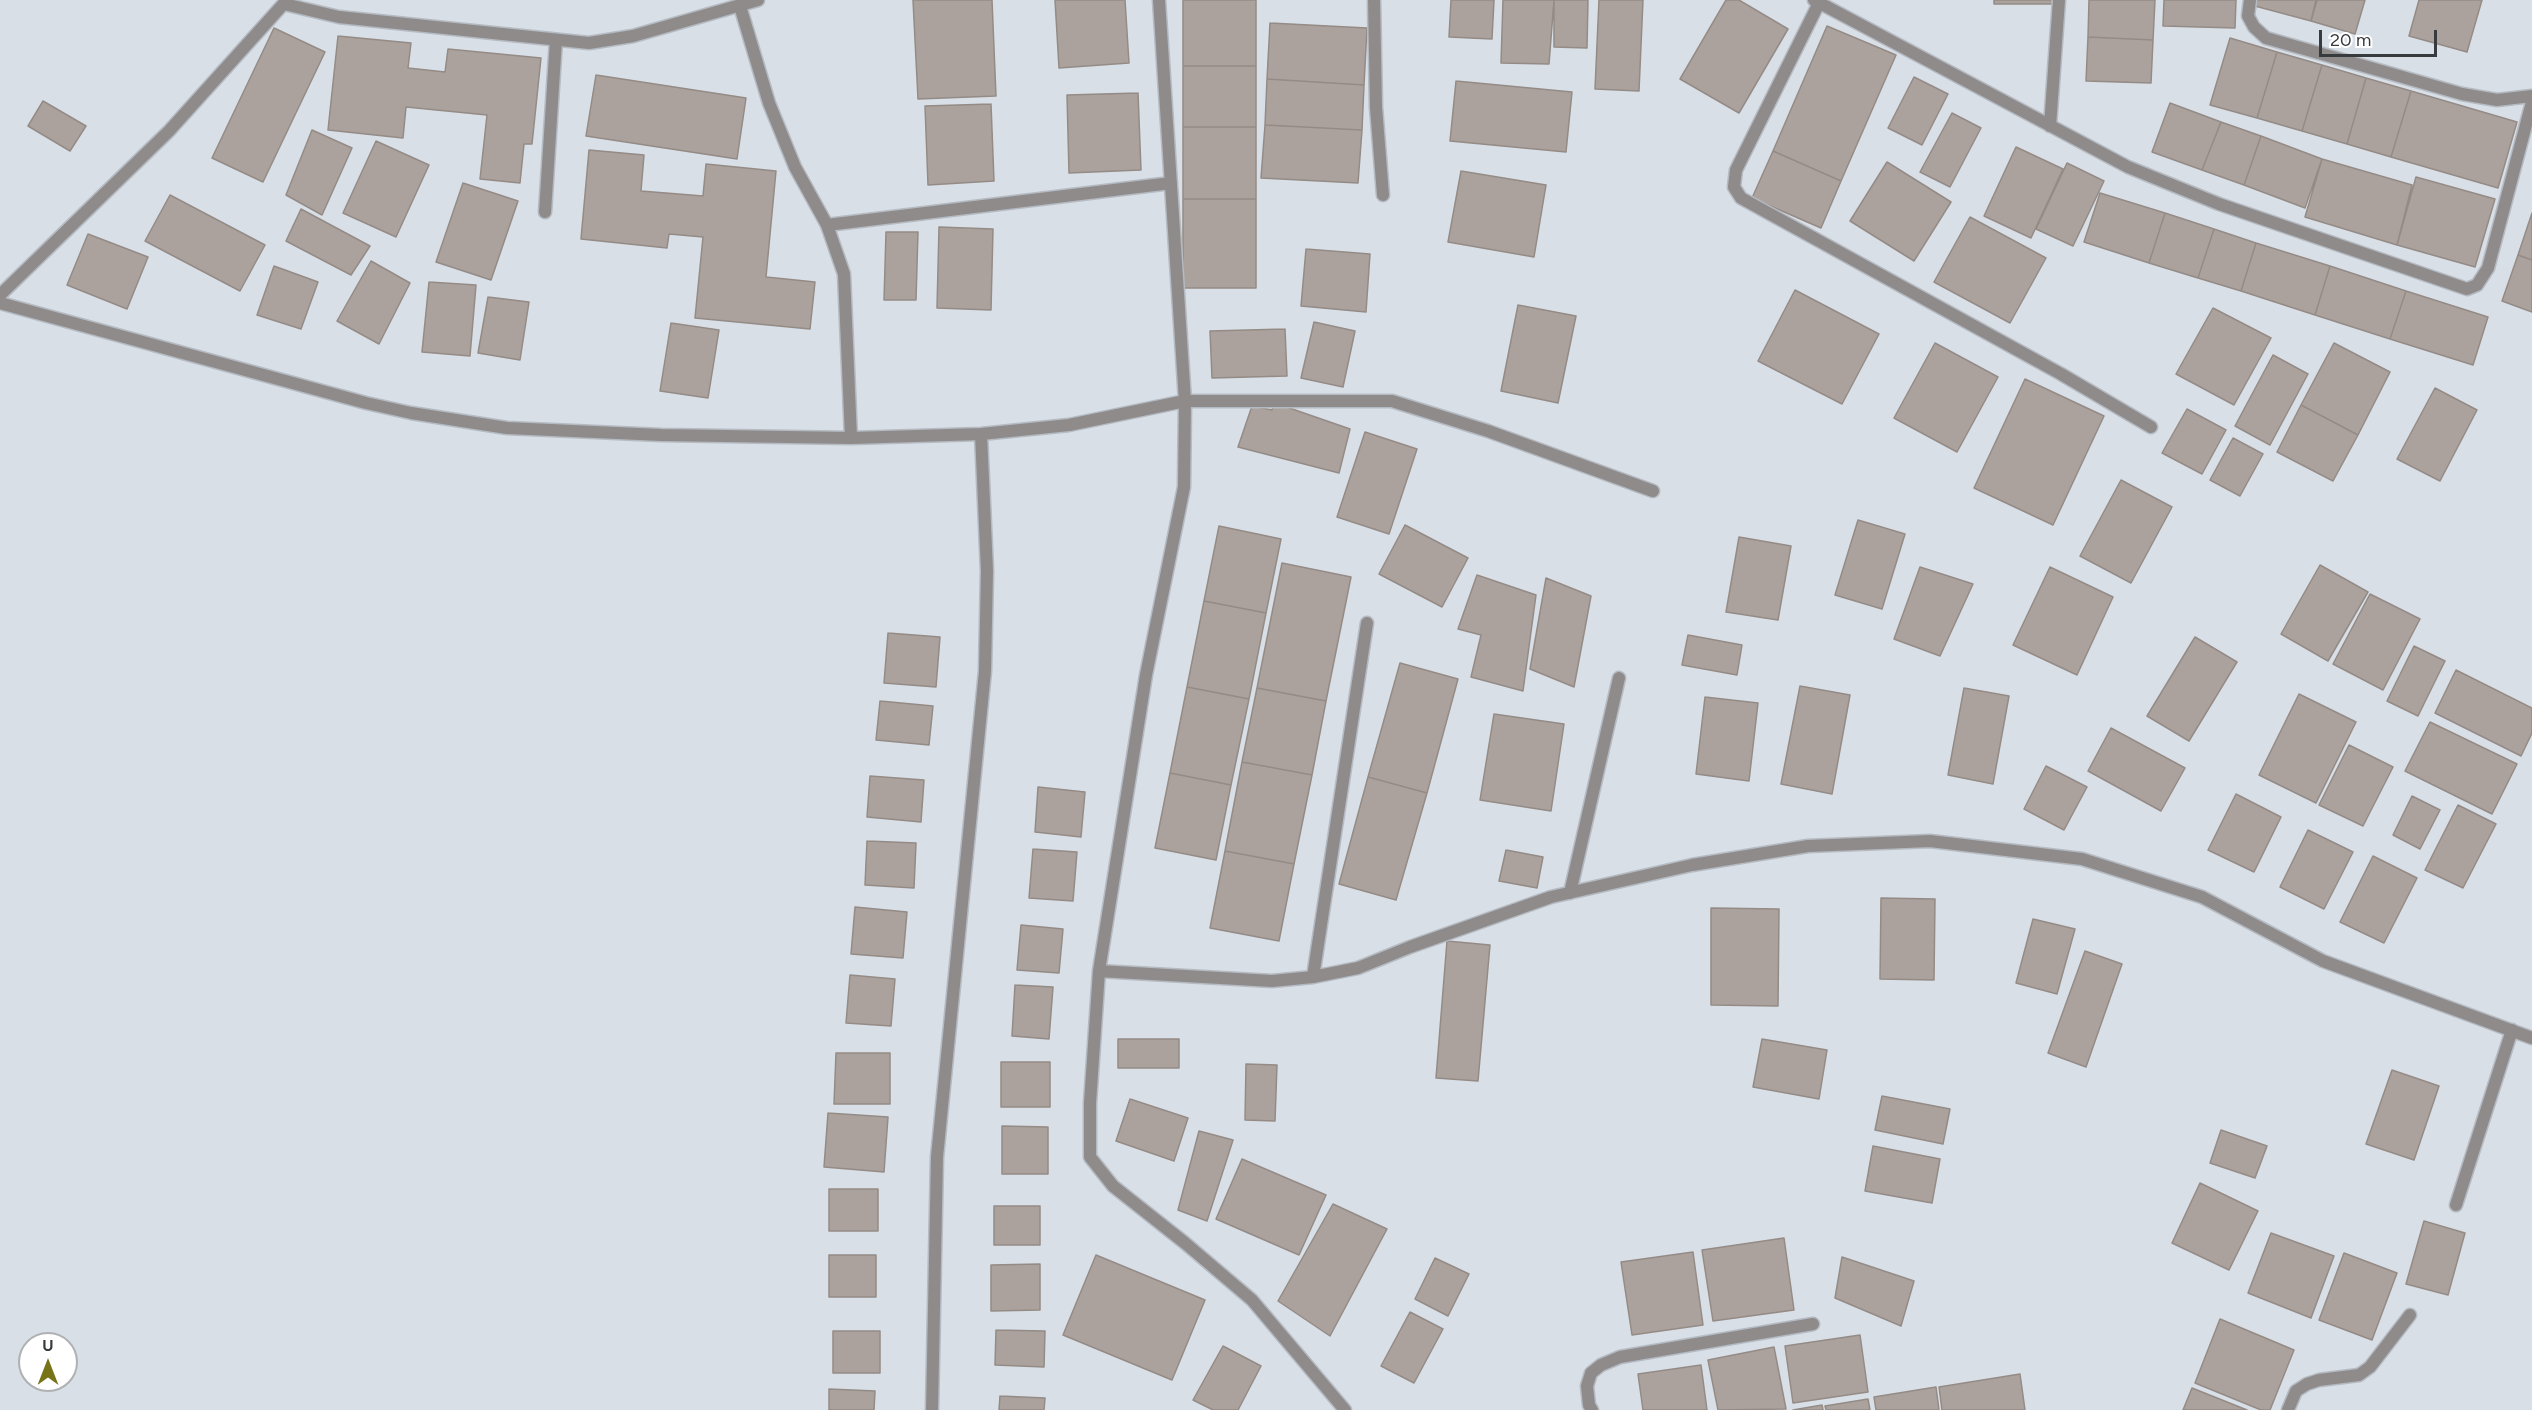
<!DOCTYPE html>
<html>
<head>
<meta charset="utf-8">
<style>
  body { margin:0 }
  #map { position:relative; width:2532px; height:1410px; overflow:hidden; background:#d8dfe7; font-family:Figtree,sans-serif }
  canvas { display:block }
  .north { position:absolute; left:18px; top:1332px; width:60px; height:60px; box-sizing:border-box; background:#fff; border:2px solid #afb1b2; border-radius:50%; rotate:0deg; font-size:16px; font-weight:700; line-height:24px; text-align:center; color:#383b3e }
  .north::after { content:''; display:block; margin:auto; width:21px; height:27px; background:#777418; clip-path:polygon(50% 0,100% 100%,50% 72%,0 100%) }
  .scale { position:absolute; left:2319px; top:30px; width:118px; height:27px; box-sizing:border-box; border:3px solid #383b3e; border-top:0; padding-left:8px; font-size:18px; line-height:21px; white-space:nowrap; color:#383b3e; -webkit-text-stroke:4px #fff; paint-order:stroke }
</style>
</head>
<body>
<div id="map">
<canvas width="2532" height="1410"></canvas>
<div class="north">U</div>
<div class="scale">20 m</div>
</div>
<script>
const ctx = document.querySelector('canvas').getContext('2d');
ctx.lineJoin = 'round';
function fillPath(path, color) {
  ctx.fillStyle = color;
  ctx.fill(path, 'evenodd');
}
function poly(rows) {
  const path = new Path2D();
  for (const r of rows) {
    path.moveTo(r[0], r[1]);
    for (let i = 2; i < r.length; i += 2) path.lineTo(r[i], r[i + 1]);
  }
  return path;
}
function trace(path, color, width, dash) {
  ctx.strokeStyle = color;
  ctx.lineWidth = width;
  ctx.lineCap = dash ? 'butt' : 'round';
  ctx.setLineDash(dash || []);
  ctx.stroke(path);
}
const building = poly([
  [913,0,992,0,996,96,918,99,913,0],
  [1055,0,1125,0,1129,63,1059,68,1055,0],
  [1183,0,1256,0,1256,66,1183,66,1183,0],
  [1451,0,1494,0,1492,39,1449,37,1451,0],
  [1503,0,1554,0,1549,64,1501,63,1503,0],
  [1554,0,1588,0,1587,48,1554,47,1554,0],
  [1599,0,1643,0,1639,91,1595,89,1599,0],
  [1726,0,1739,0,1788,29,1739,113,1680,79,1726,0],
  [1994,0,2054,0,2054,4,1994,4,1994,0],
  [2089,0,2155,0,2153,40,2088,37,2089,0],
  [2164,0,2236,0,2235,28,2163,26,2164,0],
  [2257,0,2316,0,2311,21,2255,6,2257,0],
  [2317,0,2365,0,2355,34,2311,21,2317,0],
  [2419,0,2482,0,2467,52,2409,36,2419,0],
  [1270,23,1367,28,1364,85,1267,79,1270,23],
  [1827,26,1896,55,1841,181,1773,151,1827,26],
  [274,28,325,52,263,182,212,158,274,28],
  [338,36,411,43,408,68,445,72,448,49,541,58,532,144,524,144,520,183,480,179,487,115,406,107,403,138,328,130,338,36],
  [2088,37,2153,40,2151,83,2086,81,2088,37],
  [2230,38,2277,52,2257,118,2210,105,2230,38],
  [2277,52,2322,65,2302,131,2257,118,2277,52],
  [2322,65,2366,78,2347,144,2302,131,2322,65],
  [1183,66,1256,66,1256,127,1183,127,1183,66],
  [596,75,746,98,737,159,586,136,596,75],
  [1914,77,1948,94,1922,145,1888,128,1914,77],
  [2366,78,2411,91,2391,157,2347,144,2366,78],
  [1267,79,1364,85,1362,130,1265,125,1267,79],
  [1456,81,1572,92,1566,152,1450,141,1456,81],
  [2411,91,2517,122,2498,188,2391,157,2411,91],
  [1138,93,1141,170,1069,173,1067,95,1138,93],
  [43,101,86,126,70,151,28,126,43,101],
  [2170,103,2221,122,2202,170,2152,152,2170,103],
  [991,104,994,181,928,185,925,106,991,104],
  [1952,113,1981,128,1950,187,1920,172,1952,113],
  [2221,122,2261,136,2244,185,2202,170,2221,122],
  [1265,125,1362,130,1358,183,1261,178,1265,125],
  [1183,127,1256,127,1256,199,1183,199,1183,127],
  [312,130,352,148,322,215,286,195,312,130],
  [2261,136,2322,159,2305,208,2244,185,2261,136],
  [376,141,429,165,396,237,343,213,376,141],
  [2016,147,2063,169,2031,238,1984,216,2016,147],
  [589,150,644,155,641,191,703,196,706,164,776,171,766,277,815,282,810,329,695,318,703,237,669,234,667,248,581,239,589,150],
  [1773,151,1841,181,1821,228,1752,198,1773,151],
  [2322,159,2412,185,2397,245,2305,217,2322,159],
  [1887,162,1951,202,1914,261,1850,221,1887,162],
  [2067,163,2104,181,2073,246,2036,229,2067,163],
  [1461,171,1546,185,1534,257,1448,242,1461,171],
  [2416,177,2495,199,2475,267,2397,245,2416,177],
  [463,183,518,201,491,280,436,262,463,183],
  [2100,193,2165,213,2149,263,2084,242,2100,193],
  [170,195,265,245,240,291,145,241,170,195],
  [1183,199,1256,199,1256,288,1183,288,1183,199],
  [301,209,370,246,351,275,286,241,301,209],
  [2165,213,2214,229,2198,278,2149,263,2165,213],
  [2532,213,2532,260,2518,255,2532,213],
  [1970,217,2046,258,2010,323,1934,282,1970,217],
  [939,227,993,229,991,310,937,308,939,227],
  [2214,229,2256,243,2241,291,2198,278,2214,229],
  [886,232,918,232,916,300,884,300,886,232],
  [88,234,148,257,127,309,67,285,88,234],
  [2256,243,2330,266,2315,315,2241,291,2256,243],
  [1306,249,1370,254,1366,312,1301,306,1306,249],
  [2518,255,2532,260,2532,312,2502,301,2518,255],
  [371,261,410,283,379,344,337,321,371,261],
  [274,266,318,282,301,329,257,315,274,266],
  [2330,266,2406,291,2390,339,2315,315,2330,266],
  [429,282,476,285,470,356,422,352,429,282],
  [1795,290,1879,334,1842,404,1758,361,1795,290],
  [2406,291,2488,317,2473,365,2390,339,2406,291],
  [488,297,529,302,520,360,478,353,488,297],
  [1518,305,1576,316,1558,403,1501,391,1518,305],
  [2213,308,2271,338,2234,405,2176,374,2213,308],
  [1314,322,1355,331,1343,387,1301,378,1314,322],
  [671,323,719,330,708,398,660,391,671,323],
  [1285,329,1287,376,1212,378,1210,331,1285,329],
  [1935,343,1998,377,1957,452,1894,418,1935,343],
  [2334,343,2390,372,2358,435,2301,405,2334,343],
  [2273,355,2308,374,2270,445,2235,426,2273,355],
  [2025,379,2104,416,2053,525,1974,488,2025,379],
  [2435,388,2477,410,2440,481,2397,459,2435,388],
  [1275,403,1350,429,1339,473,1238,447,1252,406,1272,410,1275,403],
  [2301,405,2358,435,2333,481,2277,452,2301,405],
  [2187,409,2226,430,2202,474,2162,453,2187,409],
  [1365,432,1417,449,1389,534,1337,517,1365,432],
  [2233,438,2263,454,2240,496,2210,480,2233,438],
  [2121,480,2172,507,2131,583,2080,556,2121,480],
  [1858,520,1905,534,1882,609,1835,595,1858,520],
  [1405,525,1468,558,1442,607,1379,574,1405,525],
  [1219,526,1281,539,1266,613,1204,601,1219,526],
  [1739,537,1791,546,1778,620,1726,612,1739,537],
  [1282,563,1351,577,1326,701,1257,688,1282,563],
  [2320,565,2368,592,2328,661,2281,634,2320,565],
  [1920,567,1973,584,1940,656,1894,639,1920,567],
  [2050,567,2113,597,2077,675,2013,645,2050,567],
  [1477,575,1536,595,1523,691,1471,677,1481,635,1458,629,1477,575],
  [1546,578,1591,596,1574,687,1530,669,1546,578],
  [2370,594,2420,619,2383,690,2333,664,2370,594],
  [1204,601,1266,613,1249,699,1187,687,1204,601],
  [888,633,940,637,936,687,884,683,888,633],
  [1688,635,1742,645,1737,675,1682,665,1688,635],
  [2195,637,2237,662,2189,741,2147,716,2195,637],
  [2414,646,2445,661,2418,716,2387,701,2414,646],
  [1400,663,1458,679,1427,793,1368,777,1400,663],
  [2456,670,2532,708,2532,733,2521,756,2435,713,2456,670],
  [1800,686,1850,695,1832,794,1781,784,1800,686],
  [1187,687,1249,699,1231,785,1170,773,1187,687],
  [1257,688,1326,701,1312,775,1242,762,1257,688],
  [1964,688,2009,696,1993,784,1948,775,1964,688],
  [2299,694,2356,722,2316,803,2259,775,2299,694],
  [1705,697,1758,703,1749,781,1696,774,1705,697],
  [880,701,933,706,929,745,876,740,880,701],
  [1494,714,1564,724,1551,811,1480,800,1494,714],
  [2430,722,2517,764,2492,814,2405,771,2430,722],
  [2111,728,2185,768,2161,811,2088,771,2111,728],
  [2349,745,2393,767,2363,826,2319,805,2349,745],
  [1242,762,1312,775,1294,864,1225,851,1242,762],
  [2046,766,2087,787,2064,830,2024,809,2046,766],
  [1170,773,1231,785,1216,860,1155,848,1170,773],
  [870,776,924,780,921,822,867,817,870,776],
  [1368,777,1427,793,1396,900,1339,884,1368,777],
  [1038,787,1085,792,1081,837,1035,832,1038,787],
  [2236,794,2281,817,2254,872,2208,850,2236,794],
  [2412,796,2440,810,2420,849,2393,835,2412,796],
  [2458,805,2496,824,2463,888,2425,870,2458,805],
  [2308,830,2353,852,2324,909,2280,887,2308,830],
  [867,841,916,843,914,888,865,885,867,841],
  [1033,849,1077,852,1073,901,1029,898,1033,849],
  [1506,850,1543,857,1537,888,1499,881,1506,850],
  [1225,851,1294,864,1279,941,1210,928,1225,851],
  [2373,856,2417,878,2384,943,2340,922,2373,856],
  [1881,898,1935,899,1934,980,1880,979,1881,898],
  [855,907,907,912,903,958,851,954,855,907],
  [1711,908,1779,909,1778,1006,1711,1005,1711,908],
  [2033,919,2075,929,2057,994,2016,983,2033,919],
  [1021,925,1063,929,1059,973,1017,970,1021,925],
  [1447,941,1490,945,1478,1081,1436,1078,1447,941],
  [2085,951,2122,964,2086,1067,2048,1053,2085,951],
  [850,975,895,979,891,1026,846,1023,850,975],
  [1015,985,1053,987,1049,1039,1012,1036,1015,985],
  [1118,1039,1179,1039,1179,1068,1118,1068,1118,1039],
  [1762,1039,1827,1050,1819,1099,1753,1087,1762,1039],
  [836,1053,890,1053,890,1104,834,1104,836,1053],
  [1001,1062,1050,1062,1050,1107,1001,1107,1001,1062],
  [1246,1064,1277,1065,1275,1121,1245,1120,1246,1064],
  [2392,1070,2439,1086,2414,1160,2366,1144,2392,1070],
  [1882,1096,1950,1109,1943,1144,1875,1130,1882,1096],
  [1130,1099,1188,1118,1174,1161,1116,1141,1130,1099],
  [828,1113,888,1117,884,1172,824,1167,828,1113],
  [1002,1126,1048,1127,1048,1174,1002,1174,1002,1126],
  [2221,1130,2267,1146,2255,1178,2210,1163,2221,1130],
  [1199,1131,1233,1140,1207,1221,1178,1210,1199,1131],
  [1873,1146,1940,1159,1932,1203,1865,1191,1873,1146],
  [1242,1159,1326,1195,1299,1255,1216,1219,1242,1159],
  [2200,1183,2258,1211,2229,1270,2172,1243,2200,1183],
  [829,1189,878,1189,878,1231,829,1231,829,1189],
  [1333,1204,1387,1229,1330,1336,1278,1301,1333,1204],
  [994,1206,1040,1206,1040,1245,994,1245,994,1206],
  [2424,1221,2465,1233,2448,1295,2406,1284,2424,1221],
  [2271,1233,2334,1256,2311,1318,2248,1293,2271,1233],
  [1784,1238,1794,1310,1713,1321,1702,1250,1784,1238],
  [1693,1252,1703,1325,1632,1335,1621,1262,1693,1252],
  [2344,1253,2397,1273,2372,1340,2319,1320,2344,1253],
  [829,1255,876,1255,876,1297,829,1297,829,1255],
  [1096,1255,1205,1300,1172,1380,1063,1335,1096,1255],
  [1842,1257,1914,1281,1901,1326,1835,1298,1842,1257],
  [1435,1258,1469,1274,1448,1316,1415,1299,1435,1258],
  [1040,1264,1040,1310,991,1311,991,1265,1040,1264],
  [1410,1312,1443,1329,1414,1383,1381,1366,1410,1312],
  [2220,1319,2294,1350,2270,1410,2261,1410,2195,1383,2220,1319],
  [996,1330,1045,1331,1044,1367,995,1365,996,1330],
  [833,1331,880,1331,880,1373,833,1373,833,1331],
  [1860,1335,1868,1392,1793,1403,1785,1346,1860,1335],
  [1223,1346,1261,1366,1238,1410,1213,1410,1193,1400,1223,1346],
  [1774,1347,1786,1409,1718,1410,1708,1360,1774,1347],
  [1701,1365,1707,1410,1643,1410,1638,1374,1701,1365],
  [2020,1374,2025,1410,1942,1410,1939,1387,2020,1374],
  [1936,1387,1939,1410,1876,1410,1874,1397,1936,1387],
  [2192,1388,2247,1410,2183,1410,2192,1388],
  [829,1389,875,1391,874,1410,829,1410,829,1389],
  [1000,1396,1045,1398,1044,1410,999,1410,1000,1396],
  [1868,1399,1870,1410,1826,1410,1825,1406,1868,1399],
  [1822,1405,1823,1410,1793,1410,1822,1405]
]);
fillPath(building, '#aca29d');
trace(building, '#948b86', 1.5);
const street = poly([
  [1159,0,1185,401,1184,487,1146,675,1099,971,1090,1103,1090,1157,1113,1186,1185,1243,1252,1300,1345,1410],
  [1374,0,1376,107,1383,195],
  [1814,0,2128,167,2219,204,2467,289,2477,285,2488,268,2532,102],
  [2250,0,2248,16,2254,27,2266,38,2462,94,2497,100,2532,96],
  [1819,3,1736,170,1734,187,1741,198,2061,374,2151,427],
  [284,4,339,17,589,43,633,36,758,0],
  [740,6,769,103,795,167,827,225,844,274,851,438],
  [2050,126,2059,0],
  [545,212,556,40],
  [827,225,1171,183],
  [0,295,169,131,287,0],
  [0,303,366,403,411,413,507,428,661,435,851,438,981,434,1069,425,1185,401,1392,401,1488,431,1653,491],
  [1570,893,1619,678],
  [1099,971,1272,981,1313,977,1358,968,1410,947,1551,897,1692,865,1808,846,1930,841,2082,859,2202,897,2323,961,2532,1038],
  [1313,977,1367,623],
  [2456,1205,2512,1030],
  [932,1410,937,1157,985,671,987,571,981,434],
  [1592,1410,1589,1405,1587,1386,1591,1373,1601,1365,1620,1357,1813,1324],
  [2288,1410,2296,1391,2307,1384,2319,1380,2359,1375,2370,1367,2410,1315]
]);
trace(street, '#b5bbc2', 15);
trace(street, '#908b8b', 12);
</script>
</body>
</html>
